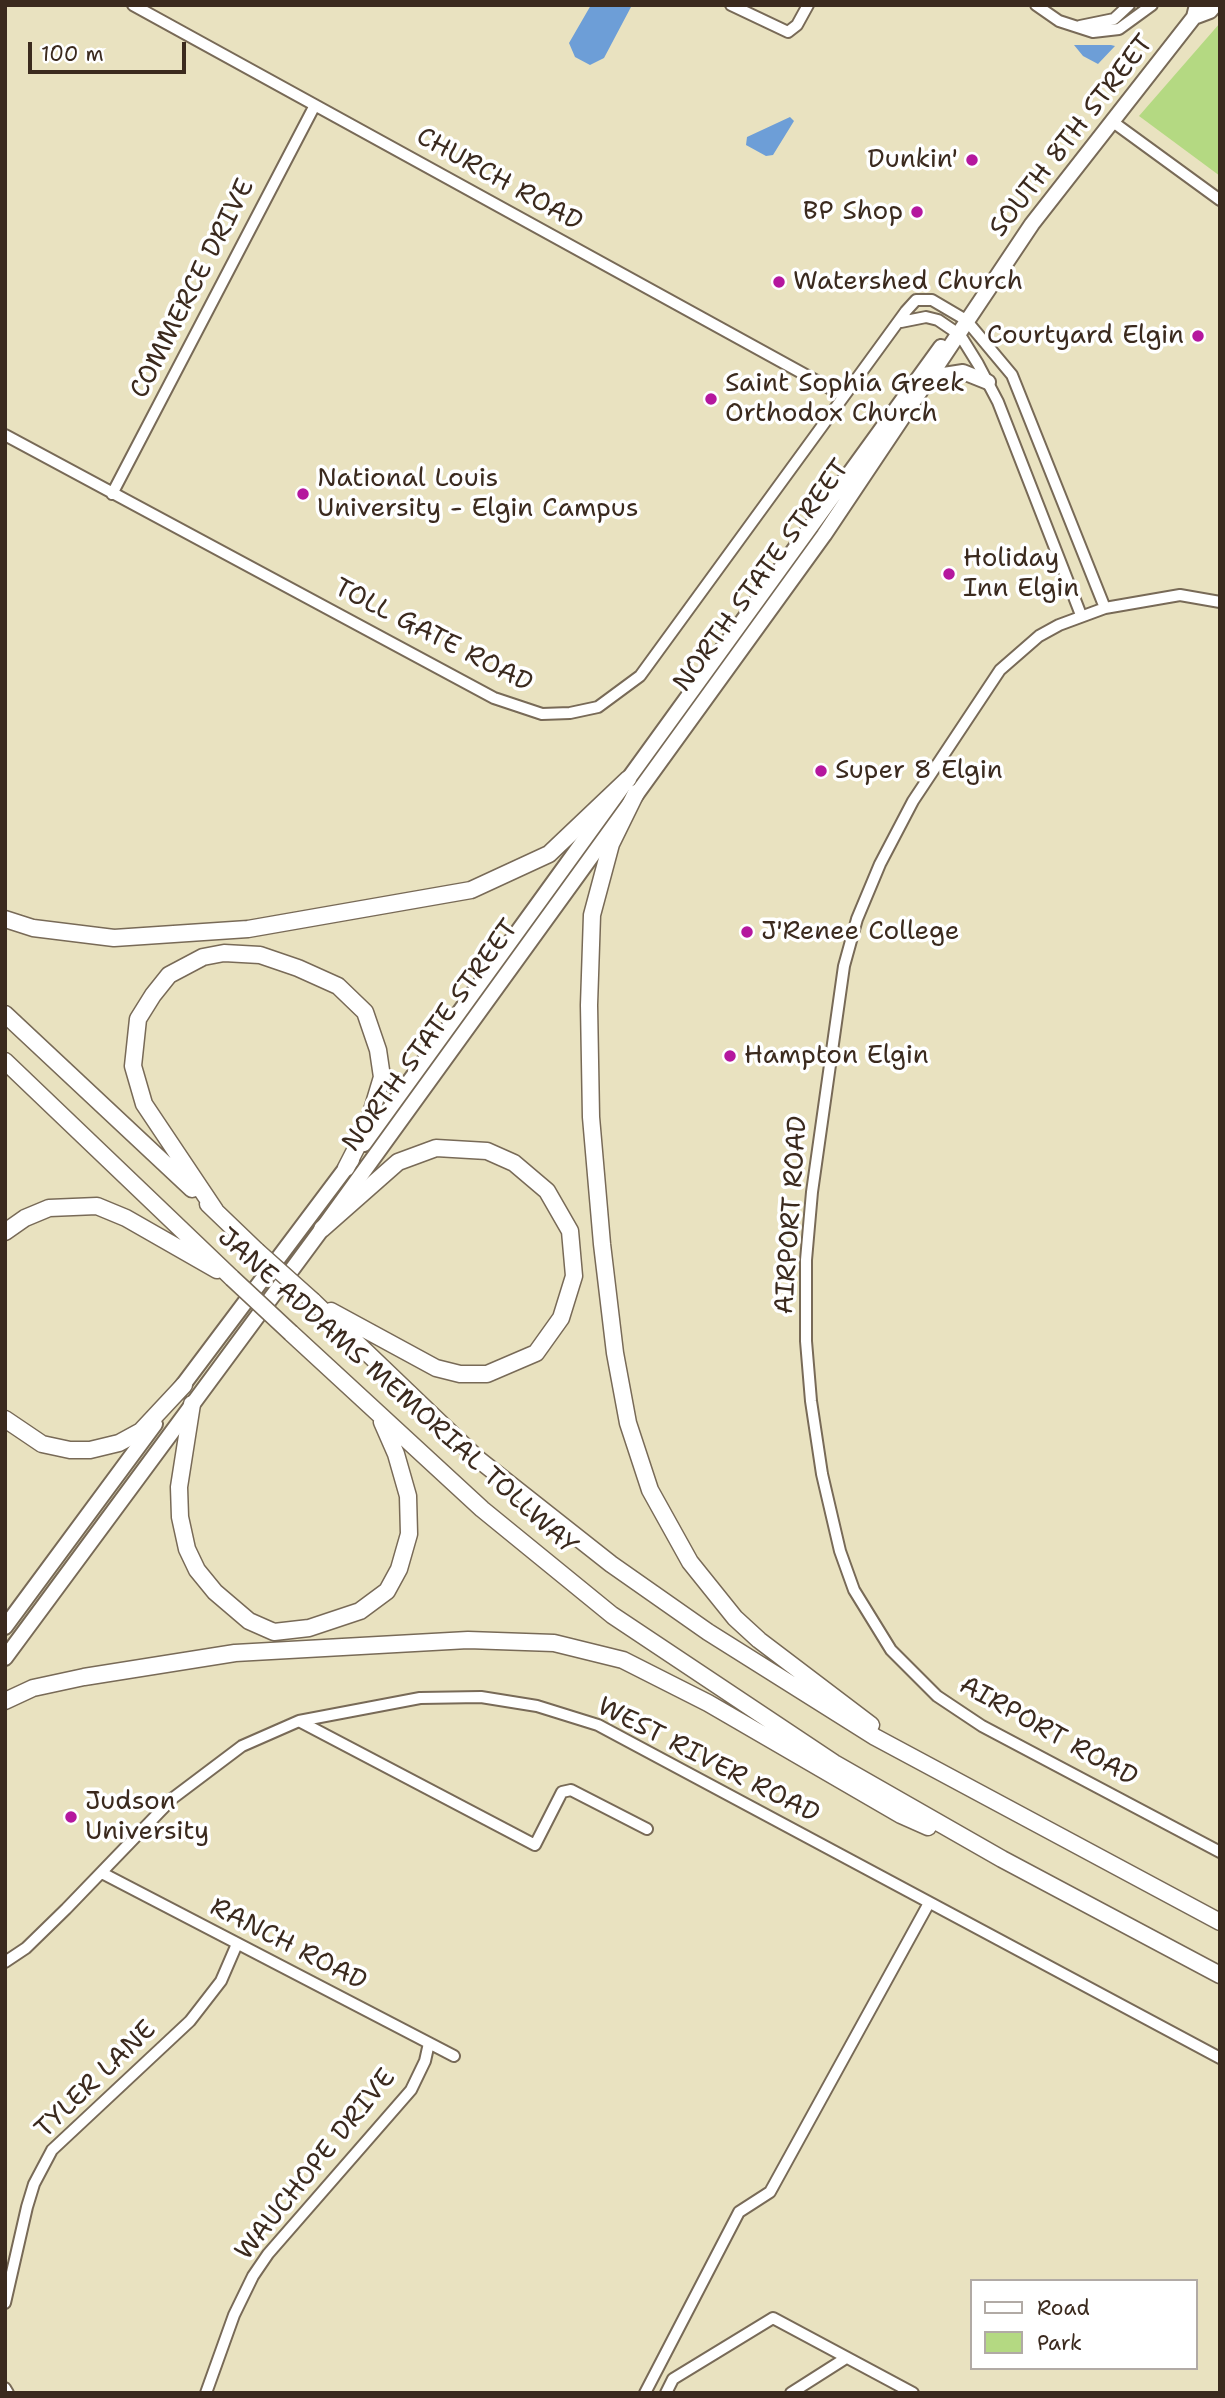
<!DOCTYPE html>
<html>
<head>
<meta charset="utf-8">
<style>
  body { margin:0 }
  #map { position:relative; width:1225px; height:2398px; overflow:hidden; background:#e9e2c0; font-family:"Shantell Sans",sans-serif }
  canvas { display:block }
  .frame { position:absolute; inset:0; border:7px solid #3b2a1e; pointer-events:none }
  .legend { position:absolute; left:970px; top:2279px; width:228px; height:91px; box-sizing:border-box; background:#fff; border:2px solid #b1aaa5; margin:0; padding:9px 12px; list-style:none; font-size:21px; color:#3b2a1e }
  .legend li { display:flex; align-items:center; gap:14px; height:35px }
  .legend b { width:35px; border:2px solid #b1aaa5 }
  .scale { position:absolute; left:28px; top:42px; width:158px; height:32px; box-sizing:border-box; border:4px solid #3b2a1e; border-top:0; padding-left:9px; font-size:21px; line-height:24px; white-space:nowrap; color:#3b2a1e; -webkit-text-stroke:5px #fff; paint-order:stroke }
</style>
</head>
<body>
<div id="map">
<canvas width="1225" height="2398"></canvas>
<div class="frame"></div>
<ul class="legend">
<li><b style="height:9px;background:#fff"></b>Road</li>
<li><b style="height:19px;background:#b4d982"></b>Park</li>
</ul>
<div class="scale">100 m</div>
</div>
<script>
const ctx = document.querySelector('canvas').getContext('2d');
ctx.lineJoin = 'round';
function fillPath(path, color) {
  ctx.fillStyle = color;
  ctx.fill(path, 'evenodd');
}
function poly(rows) {
  const path = new Path2D();
  for (const r of rows) {
    path.moveTo(r[0], r[1]);
    for (let i = 2; i < r.length; i += 2) path.lineTo(r[i], r[i + 1]);
  }
  return path;
}
function trace(path, color, width, dash) {
  ctx.strokeStyle = color;
  ctx.lineWidth = width;
  ctx.lineCap = dash ? 'butt' : 'round';
  ctx.setLineDash(dash || []);
  ctx.stroke(path);
}
function write(font, color, halo, rows, align = 'center') {
  ctx.font = font + ' "Shantell Sans",sans-serif';
  ctx.lineWidth = 7;
  ctx.setLineDash([]);
  ctx.textBaseline = 'middle';
  ctx.strokeStyle = halo;
  ctx.fillStyle = color;
  for (const [text, x, y, turn = 0] of rows) {
    ctx.save();
    ctx.translate(x, y);
    ctx.rotate((+turn || 0) * Math.PI / 180);
    ctx.textAlign = isNaN(turn) ? turn : align;
    if (halo) ctx.strokeText(text, 0, 0);
    ctx.fillText(text, 0, 0);
    ctx.restore();
  }
}
fillPath(poly([
  [1220,23,1220,176,1139,116]
]), '#b4d982');
fillPath(poly([
  [591,5,631,7,604,58,590,65,575,57,569,43],
  [1074,45,1111,45,1115,46,1098,64,1083,56],
  [790,117,794,121,773,155,766,156,746,145,747,137]
]), '#6d9ed7');
const minor = poly([
  [133,5,842,395],
  [731,5,788,32,797,25,808,5],
  [1036,5,1059,21,1093,32,1119,29,1152,5],
  [1080,26,1114,19,1129,5],
  [1113,122,1220,200],
  [901,322,926,317,938,320,960,335,978,364,998,402,1081,615],
  [5,435,494,698,542,714,570,713,598,707,640,676,906,311,916,300,932,300,966,320,1012,375,1105,608],
  [112,494,315,105],
  [1220,602,1180,595,1105,608,1059,625,1039,636,1000,670,913,801,880,864,857,919,844,966,812,1192,806,1260,806,1341,811,1401,822,1474,840,1551,854,1590,891,1650,937,1696,982,1726,1220,1852],
  [299,1721,535,1845,562,1792,571,1790,647,1829],
  [102,1873,454,2056],
  [5,1962,26,1948,66,1909,173,1798,242,1746,299,1721,420,1698,481,1697,537,1706,598,1725,1220,2058],
  [5,2303,27,2207,34,2184,52,2150,190,2021,221,1981,237,1944],
  [5,2388,8,2393],
  [206,2393,234,2315,253,2276,268,2254,411,2090,425,2061,429,2043],
  [645,2393,739,2212,770,2192,929,1903],
  [666,2393,673,2379,773,2318,913,2393],
  [791,2393,846,2358]
]);
const major = poly([
  [1194,17,1210,11,1215,5],
  [931,377,963,372,988,382],
  [364,1144,941,347],
  [177,1393,352,1160],
  [5,1627,155,1424],
  [5,1658,322,1229,824,535,1032,224,1194,17,1197,5]
]);
const highway = poly([
  [636,793,611,844,592,915,589,1005,591,1117,602,1244,615,1353,628,1423,650,1490,690,1562,735,1618,759,1640,871,1725],
  [5,919,33,928,114,938,248,929,471,890,549,854,628,779],
  [5,1014,192,1189],
  [5,1061,232,1278],
  [208,1204,257,1251],
  [215,1210,144,1104,133,1066,138,1019,153,995,169,975,203,957,224,953,260,955,298,968,338,986,365,1012,378,1050,382,1077,367,1127,346,1168],
  [322,1229,398,1162,436,1148,487,1151,514,1163,547,1191,570,1231,574,1276,561,1318,536,1353,487,1374,460,1374,436,1368,331,1311],
  [5,1232,25,1218,49,1208,97,1206,126,1218,217,1270],
  [313,1301,478,1459,611,1564,708,1632,875,1737,1220,1922],
  [291,1333,482,1509,612,1615,834,1763,1002,1859,1220,1975],
  [192,1404,179,1487,180,1517,187,1549,197,1570,215,1592,249,1621,274,1632,309,1628,360,1611,387,1591,399,1569,409,1534,408,1496,396,1454,382,1422],
  [5,1419,42,1444,70,1450,90,1450,119,1443,141,1431,184,1385],
  [5,1701,33,1688,84,1677,235,1653,468,1640,554,1643,623,1660,708,1703,901,1815,928,1827]
]);
trace(minor, '#786a57', 14);
trace(major, '#786a57', 18);
trace(highway, '#786a57', 19);
trace(minor, '#fff', 10);
trace(major, '#fff', 14);
trace(highway, '#fff', 16);
const highwayBridge = poly([
  [257,1251,313,1301],
  [232,1278,291,1333]
]);
trace(highwayBridge, '#786a57', 19, []);
trace(highwayBridge, '#fff', 16);
for (const [x, y, r, color] of [
  [972,160,7,"#b5179e"],
  [917,212,7,"#b5179e"],
  [779,282,7,"#b5179e"],
  [1198,336,7,"#b5179e"],
  [711,399,7,"#b5179e"],
  [303,494,7,"#b5179e"],
  [949,574,7,"#b5179e"],
  [821,771,7,"#b5179e"],
  [747,932,7,"#b5179e"],
  [730,1056,7,"#b5179e"],
  [71,1817,7,"#b5179e"]
]) {
  const dot = new Path2D();
  dot.arc(x, y, r, 0, 2 * Math.PI);
  ctx.fillStyle = color;
  ctx.fill(dot);
  trace(dot, '#fff', 2.5);
}
write('26px', '#3b2a1e', '#fff', [
  ["SOUTH 8TH STREET",1072,136,-52],
  ["CHURCH ROAD",499,180,29],
  ["COMMERCE DRIVE",193,289,-63],
  ["NORTH STATE STREET",762,576,-54],
  ["TOLL GATE ROAD",433,636,27],
  ["NORTH STATE STREET",431,1036,-54],
  ["AIRPORT ROAD",792,1215,-86],
  ["JANE ADDAMS MEMORIAL TOLLWAY",397,1392,42],
  ["AIRPORT ROAD",1048,1732,29],
  ["WEST RIVER ROAD",708,1761,27],
  ["RANCH ROAD",288,1945,27],
  ["TYLER LANE",96,2080,-44],
  ["WAUCHOPE DRIVE",316,2165,-51]
]);
write('26px', '#3b2a1e', '#fff', [
  ["Dunkin'",958,160,"right"],
  ["BP Shop",903,212,"right"],
  ["Watershed Church",793,282],
  ["Courtyard Elgin",1184,336,"right"],
  ["Saint Sophia Greek",725,384],
  ["Orthodox Church",725,414],
  ["National Louis",317,479],
  ["University - Elgin Campus",317,509],
  ["Holiday",963,559],
  ["Inn Elgin",963,589],
  ["Super 8 Elgin",835,771],
  ["J'Renee College",761,932],
  ["Hampton Elgin",744,1056],
  ["Judson",85,1802],
  ["University",85,1832]
], 'left');
</script>
</body>
</html>
